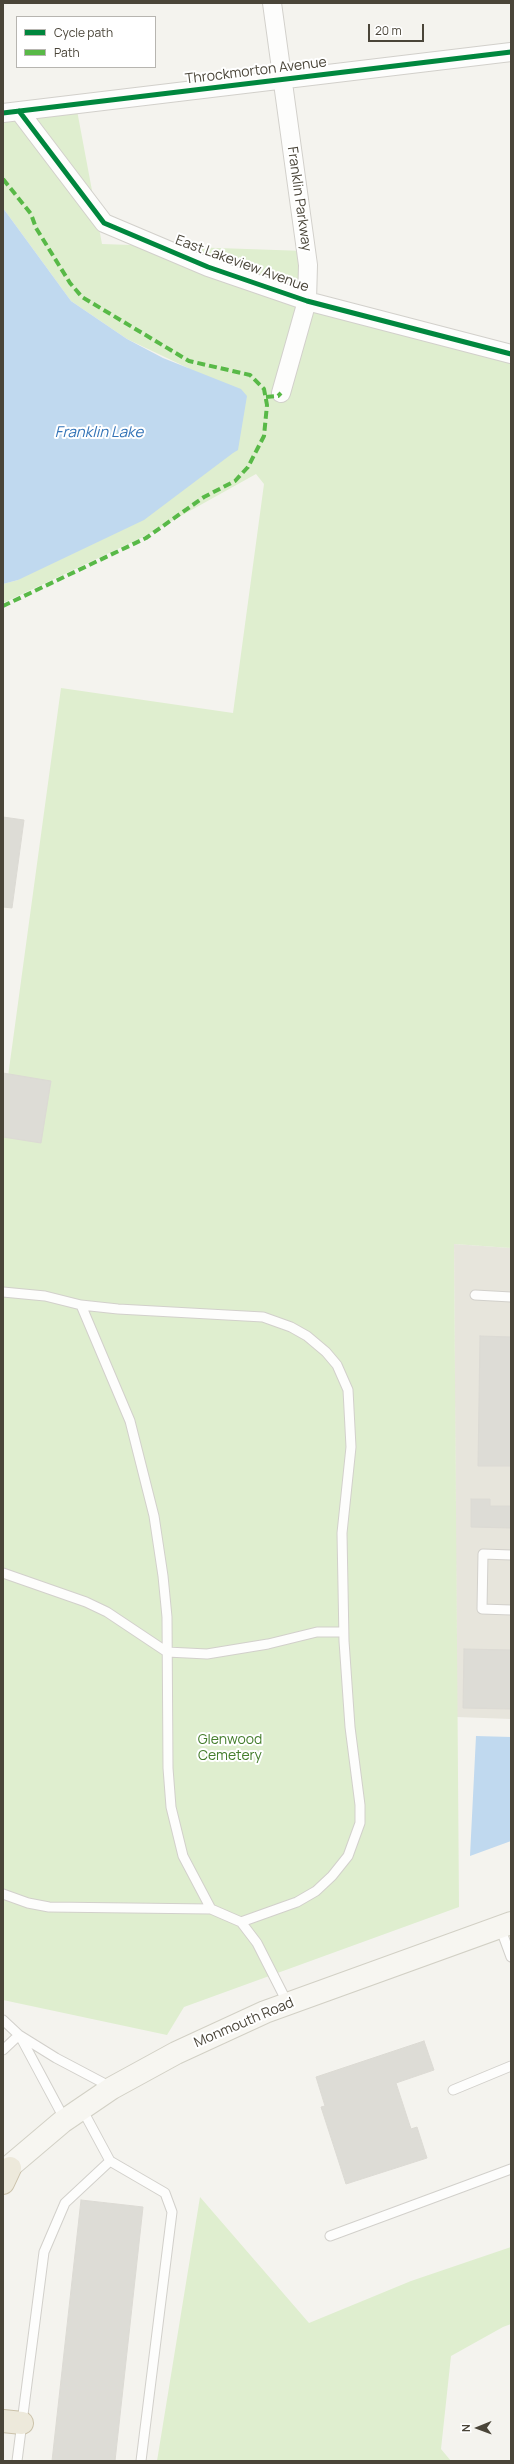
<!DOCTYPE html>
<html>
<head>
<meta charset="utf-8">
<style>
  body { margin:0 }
  #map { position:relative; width:514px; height:2464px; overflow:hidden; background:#f4f3ee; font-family:Manrope,sans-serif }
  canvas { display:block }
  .frame { position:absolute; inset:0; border:4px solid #4a4539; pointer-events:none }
  .legend { position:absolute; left:16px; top:16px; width:140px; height:52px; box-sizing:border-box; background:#fff; border:1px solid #b7b5b0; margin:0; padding:5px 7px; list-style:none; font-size:12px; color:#4a4539 }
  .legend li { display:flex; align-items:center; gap:8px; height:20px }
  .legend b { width:20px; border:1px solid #b7b5b0 }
  .north { position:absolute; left:458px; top:2408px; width:40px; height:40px; -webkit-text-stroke:3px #fff; paint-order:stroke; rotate:269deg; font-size:11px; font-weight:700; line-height:16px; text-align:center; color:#4a4539 }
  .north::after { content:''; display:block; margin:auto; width:14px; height:18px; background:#4a4539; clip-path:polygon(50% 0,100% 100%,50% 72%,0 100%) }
  .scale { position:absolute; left:368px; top:24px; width:56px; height:18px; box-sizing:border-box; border:2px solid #4a4539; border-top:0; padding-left:5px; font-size:12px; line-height:14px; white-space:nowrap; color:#4a4539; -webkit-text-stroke:3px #fff; paint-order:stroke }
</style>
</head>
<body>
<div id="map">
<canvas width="514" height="2464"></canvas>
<div class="frame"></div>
<ul class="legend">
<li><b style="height:5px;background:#00873e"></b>Cycle path</li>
<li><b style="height:5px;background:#58b947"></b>Path</li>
</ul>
<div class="north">N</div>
<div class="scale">20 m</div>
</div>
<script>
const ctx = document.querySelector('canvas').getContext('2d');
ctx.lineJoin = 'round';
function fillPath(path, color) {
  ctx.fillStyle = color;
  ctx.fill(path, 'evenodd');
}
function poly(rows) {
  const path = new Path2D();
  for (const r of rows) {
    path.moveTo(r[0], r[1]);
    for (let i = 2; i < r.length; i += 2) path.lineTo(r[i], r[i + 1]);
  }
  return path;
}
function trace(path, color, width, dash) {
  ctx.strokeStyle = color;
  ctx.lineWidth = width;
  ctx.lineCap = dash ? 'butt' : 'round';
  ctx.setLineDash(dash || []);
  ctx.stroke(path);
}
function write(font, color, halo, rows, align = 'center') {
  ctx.font = font + ' Manrope,sans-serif';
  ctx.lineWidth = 4;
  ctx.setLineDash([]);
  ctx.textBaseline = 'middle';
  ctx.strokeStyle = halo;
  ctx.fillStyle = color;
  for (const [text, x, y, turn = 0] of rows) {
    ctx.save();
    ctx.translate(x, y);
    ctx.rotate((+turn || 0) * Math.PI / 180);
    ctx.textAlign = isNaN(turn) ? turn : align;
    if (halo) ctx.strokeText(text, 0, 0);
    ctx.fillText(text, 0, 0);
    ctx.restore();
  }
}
fillPath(poly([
  [454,1244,511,1248,511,1719,457,1717]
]), '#e7e5dc');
fillPath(poly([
  [76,105,102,244,305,251,306,298,496,346,511,344,511,1248,454,1244,459,1907,184,2007,167,2035,3,2000,3,1113,61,688,233,713,264,484,256,474,143,537,3,603,3,584,18,580,188,368,127,339,71,301,3,208,3,111],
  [200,2197,309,2323,411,2281,511,2247,511,2324,503,2327,451,2356,441,2449,451,2461,157,2461]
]), '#dfeecf');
fillPath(poly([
  [3,208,71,301,127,339,163,358,241,389,247,396,238,450,233,453,144,520,18,580,3,584],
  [476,1736,511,1737,511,1841,470,1856]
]), '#c0d9ef');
const building = poly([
  [3,817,24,820,12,908,3,907,3,817],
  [3,1073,51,1081,41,1143,3,1137,3,1073],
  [480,1336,511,1337,511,1466,478,1466,480,1336],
  [471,1499,490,1499,490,1506,511,1506,511,1528,471,1527,471,1499],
  [464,1649,511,1650,511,1709,463,1708,464,1649],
  [424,2041,434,2070,396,2083,411,2129,417,2127,427,2158,346,2184,321,2107,325,2106,316,2077,424,2041],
  [81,2200,143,2207,115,2461,52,2461,81,2200]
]);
fillPath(building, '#dddcd6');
trace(building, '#dcdad4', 1);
const lane = poly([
  [3,1292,45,1296,81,1305,130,1421,154,1516,163,1576,167,1617,168,1768,171,1807,183,1856,211,1909],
  [475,1295,511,1297],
  [81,1305,118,1309,263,1317,291,1327,307,1336,326,1352,337,1365,348,1390,351,1447,342,1533,344,1641,350,1727,360,1805,360,1823,348,1856,332,1876,316,1891,297,1902,241,1922],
  [511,1555,483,1554,482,1609,511,1610],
  [3,1573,86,1602,107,1612,167,1652,207,1654,268,1644,317,1632,343,1632],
  [3,1894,28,1903,49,1907,211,1909,241,1922,257,1943,288,2004],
  [500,1927,511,1957],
  [3,2020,19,2035,56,2058,111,2087],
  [20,2036,65,2120],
  [3,2050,19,2035],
  [453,2090,511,2066],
  [110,2161,165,2193,172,2212,141,2461],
  [330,2236,511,2169],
  [17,2461,44,2252,65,2203,110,2161,82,2109]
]);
const street = poly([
  [272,3,308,265,307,301,281,393],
  [19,111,104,223,208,267,307,301,511,354],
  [3,113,511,52]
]);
const secondary = poly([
  [3,2172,62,2122,112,2088,176,2053,265,2012,511,1923]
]);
const highway = poly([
  [3,2183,10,2168],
  [3,2421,22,2423]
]);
trace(lane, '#d2d0cb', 11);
trace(street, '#d2d0cb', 20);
trace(secondary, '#d2d0c5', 24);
trace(highway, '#cbc2aa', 24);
trace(lane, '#fdfdfc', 9);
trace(street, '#fdfdfc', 18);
trace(secondary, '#f7f6f1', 22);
trace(highway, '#ede9db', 22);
trace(poly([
  [3,179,31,214,36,228,70,283,82,297,189,361,250,375,264,389,267,405,264,436,248,467,235,481,204,497,146,538,3,606],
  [266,397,278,396,281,393]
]), '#58b947', 4, [8, 4]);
trace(poly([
  [19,111,104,223,208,267,307,301,511,354],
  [3,113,511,52]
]), '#00873e', 5);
write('14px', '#4a4539', '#fff', [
  ["Throckmorton Avenue",256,71,-7],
  ["Franklin Parkway",299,199,82],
  ["East Lakeview Avenue",242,264,20],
  ["Monmouth Road",244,2023,-23]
]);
write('14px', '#447d2c', '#fff', [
  ["Glenwood",230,1740],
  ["Cemetery",230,1756]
]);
write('italic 15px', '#3273b7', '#fff', [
  ["Franklin Lake",99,433]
]);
</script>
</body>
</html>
